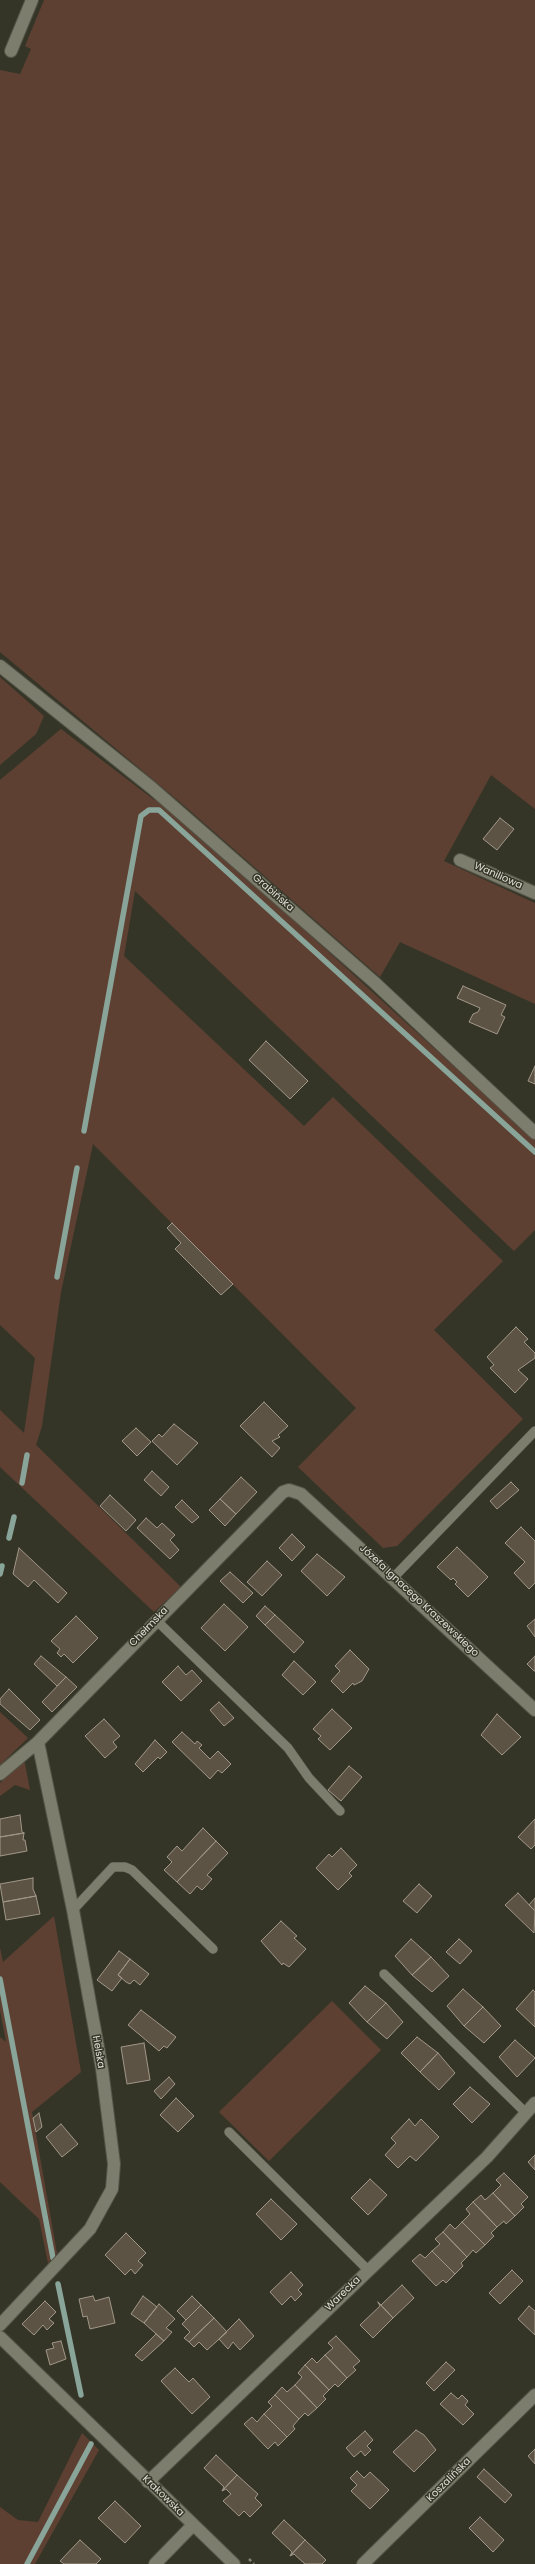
<!DOCTYPE html>
<html>
<head>
<meta charset="utf-8">
<style>
  body { margin:0 }
  canvas { display:block; background:#353527 }
</style>
</head>
<body>
<canvas width="535" height="2564"></canvas>
<script>
const ctx = document.querySelector('canvas').getContext('2d');
ctx.lineJoin = 'round';
function fillPath(path, color) {
  ctx.fillStyle = color;
  ctx.fill(path, 'evenodd');
}
function poly(rows) {
  const path = new Path2D();
  for (const r of rows) {
    path.moveTo(r[0], r[1]);
    for (let i = 2; i < r.length; i += 2) path.lineTo(r[i], r[i + 1]);
  }
  return path;
}
function trace(path, color, width, dash) {
  ctx.strokeStyle = color;
  ctx.lineWidth = width;
  ctx.lineCap = dash ? 'butt' : 'round';
  ctx.setLineDash(dash || []);
  ctx.stroke(path);
}
function write(font, color, halo, rows, align = 'center') {
  ctx.font = font + ' Poppins,sans-serif';
  ctx.lineWidth = 3;
  ctx.setLineDash([]);
  ctx.textBaseline = 'middle';
  ctx.strokeStyle = halo;
  ctx.fillStyle = color;
  for (const [text, x, y, turn = 0] of rows) {
    ctx.save();
    ctx.translate(x, y);
    ctx.rotate((+turn || 0) * Math.PI / 180);
    ctx.textAlign = isNaN(turn) ? turn : align;
    if (halo) ctx.strokeText(text, 0, 0);
    ctx.fillText(text, 0, 0);
    ctx.restore();
  }
}
fillPath(poly([
  [44,0,535,0,535,809,491,775,444,861,535,903,535,1004,400,942,380,977,181,803,0,652,0,70,20,74,31,49,25,46],
  [0,677,44,716,36,734,0,765],
  [61,729,153,799,166,804,535,1140,535,1230,514,1251,135,891,124,956,304,1126,333,1097,503,1261,434,1330,523,1419,397,1546,383,1548,298,1467,356,1408,93,1144,61,1292,42,1426,36,1445,181,1587,154,1612,0,1467,0,1410,24,1433,35,1358,0,1325,0,780],
  [0,1712,28,1738,0,1765],
  [24,1759,30,1790,15,1785,0,1796,0,1783],
  [54,1916,81,2072,32,2112,57,2253,48,2263,39,2219,0,2182,0,2037,6,2042,0,2010,0,1948,3,1962],
  [332,2001,381,2050,269,2161,219,2112],
  [82,2433,99,2450,35,2564,0,2564,0,2507,18,2520,38,2522]
]), '#5d4032');
trace(poly([
  [84,1131,141,816,149,810,159,810,535,1152],
  [57,1277,77,1168],
  [22,1483,27,1455],
  [9,1538,14,1517],
  [0,1574,2,1566],
  [0,1979,53,2258],
  [58,2284,81,2395],
  [27,2564,91,2444]
]), '#89a499', 5.5);
const building = poly([
  [500,818,514,829,497,850,483,839,500,818],
  [463,986,506,1005,501,1015,505,1017,497,1034,469,1022,473,1014,478,1012,480,1008,457,998,463,986],
  [266,1041,308,1081,290,1099,249,1060,266,1041],
  [535,1066,535,1084,528,1081,535,1066],
  [172,1223,233,1284,221,1295,175,1249,181,1243,167,1228,172,1223],
  [516,1327,528,1339,524,1342,535,1353,535,1358,518,1370,528,1379,515,1393,490,1368,494,1365,487,1357,516,1327],
  [264,1402,288,1426,278,1435,280,1437,272,1441,280,1448,272,1457,240,1426,264,1402],
  [174,1424,198,1443,177,1465,152,1441,159,1434,162,1437,174,1424],
  [136,1428,151,1442,137,1456,122,1441,136,1428],
  [152,1471,169,1487,161,1496,144,1480,152,1471],
  [241,1477,257,1492,236,1514,220,1499,241,1477],
  [511,1482,519,1490,497,1509,490,1501,511,1482],
  [110,1495,136,1520,126,1531,100,1506,110,1495],
  [220,1499,236,1514,225,1526,209,1510,220,1499],
  [182,1500,199,1517,192,1523,175,1507,182,1500],
  [146,1518,157,1528,162,1523,175,1535,170,1540,179,1550,170,1559,137,1528,146,1518],
  [521,1527,535,1541,535,1583,529,1589,514,1573,525,1562,505,1543,521,1527],
  [292,1534,305,1547,292,1561,279,1548,292,1534],
  [457,1547,488,1577,468,1597,455,1584,457,1582,453,1578,451,1580,437,1567,457,1547],
  [19,1548,67,1593,58,1603,34,1580,28,1587,13,1574,19,1548],
  [317,1554,345,1577,327,1596,301,1571,317,1554],
  [267,1561,282,1575,262,1596,247,1582,267,1561],
  [230,1572,253,1593,243,1603,220,1581,230,1572],
  [224,1604,248,1627,225,1651,201,1628,224,1604],
  [265,1606,275,1615,265,1625,256,1616,265,1606],
  [275,1615,304,1642,294,1653,265,1625,275,1615],
  [76,1616,98,1638,73,1663,64,1654,61,1657,57,1653,60,1649,51,1641,76,1616],
  [535,1619,535,1637,527,1626,535,1619],
  [350,1650,369,1669,362,1681,354,1685,353,1683,343,1693,331,1681,340,1671,335,1666,350,1650],
  [41,1656,66,1677,57,1686,34,1664,41,1656],
  [535,1656,535,1671,534,1671,527,1664,535,1656],
  [294,1661,316,1682,303,1695,282,1675,294,1661],
  [178,1666,186,1675,192,1670,202,1681,181,1701,162,1682,178,1666],
  [66,1677,77,1687,52,1712,42,1702,66,1677],
  [9,1689,40,1720,30,1730,0,1704,0,1699,9,1689],
  [219,1702,234,1718,224,1726,210,1710,219,1702],
  [332,1709,352,1728,330,1750,318,1739,321,1736,313,1729,332,1709],
  [497,1714,521,1737,502,1755,481,1735,497,1714],
  [104,1719,120,1736,113,1742,117,1747,105,1758,85,1736,104,1719],
  [182,1732,195,1744,197,1741,202,1745,199,1748,210,1759,218,1751,231,1764,222,1773,218,1770,210,1779,172,1742,182,1732],
  [155,1740,167,1752,160,1759,158,1757,143,1772,135,1764,155,1740],
  [349,1766,362,1777,341,1801,328,1790,349,1766],
  [20,1815,22,1832,24,1833,0,1837,0,1819,20,1815],
  [535,1819,535,1845,531,1849,518,1837,535,1819],
  [203,1828,216,1841,177,1882,164,1870,172,1862,167,1857,177,1846,182,1851,203,1828],
  [24,1833,23,1840,25,1840,27,1851,0,1856,0,1837,24,1833],
  [216,1841,228,1853,207,1875,212,1879,204,1888,202,1890,197,1886,190,1894,177,1882,216,1841],
  [341,1848,357,1865,349,1873,352,1876,338,1890,316,1868,329,1854,332,1857,341,1848],
  [33,1878,33,1889,36,1896,3,1902,0,1884,33,1878],
  [419,1884,432,1896,417,1913,403,1901,419,1884],
  [518,1893,535,1911,534,1933,505,1905,518,1893],
  [36,1896,40,1914,6,1920,3,1902,36,1896],
  [535,1898,535,1911,529,1905,535,1898],
  [281,1921,297,1936,294,1938,306,1949,289,1967,283,1963,282,1965,261,1941,281,1921],
  [411,1939,431,1957,412,1975,395,1956,411,1939],
  [459,1939,472,1951,460,1964,446,1952,459,1939],
  [119,1951,130,1959,118,1975,122,1978,112,1991,97,1980,119,1951],
  [431,1957,449,1976,432,1992,412,1975,431,1957],
  [130,1959,149,1974,140,1985,134,1980,130,1984,126,1982,118,1975,130,1959],
  [365,1986,386,2003,367,2022,349,2003,365,1986],
  [463,1989,483,2007,464,2026,447,2006,463,1989],
  [533,1990,535,1992,535,2027,516,2009,533,1990],
  [386,2003,403,2022,387,2039,367,2022,386,2003],
  [483,2007,501,2026,484,2043,464,2026,483,2007],
  [141,2010,176,2037,167,2048,164,2046,159,2051,128,2025,141,2010],
  [417,2037,438,2053,420,2072,401,2053,417,2037],
  [515,2040,535,2058,517,2077,499,2057,515,2040],
  [144,2043,150,2080,127,2084,121,2047,144,2043],
  [438,2053,455,2073,439,2090,420,2072,438,2053],
  [169,2077,175,2084,161,2099,154,2091,169,2077],
  [470,2087,490,2104,472,2123,453,2104,470,2087],
  [176,2098,194,2116,178,2132,160,2115,176,2098],
  [39,2113,42,2127,36,2132,33,2118,39,2113],
  [409,2119,415,2126,421,2119,439,2137,416,2161,410,2156,398,2168,385,2155,396,2143,391,2138,409,2119],
  [61,2124,78,2144,62,2157,46,2137,61,2124],
  [535,2155,535,2170,528,2162,535,2155],
  [504,2173,528,2197,521,2204,524,2207,515,2216,493,2193,501,2185,496,2180,504,2173],
  [370,2179,387,2195,368,2215,351,2198,370,2179],
  [493,2193,515,2216,506,2224,504,2221,497,2227,473,2202,481,2195,485,2200,493,2193],
  [271,2199,297,2224,281,2240,256,2214,271,2199],
  [473,2202,497,2227,491,2233,494,2236,485,2245,462,2222,470,2214,466,2209,473,2202],
  [462,2222,485,2245,476,2253,473,2250,467,2257,443,2232,450,2224,455,2229,462,2222],
  [443,2232,467,2257,461,2263,463,2266,455,2274,432,2251,440,2244,435,2239,443,2232],
  [126,2233,146,2253,138,2261,143,2265,135,2274,131,2269,125,2275,105,2255,126,2233],
  [432,2251,455,2274,446,2283,443,2280,436,2286,412,2261,420,2254,425,2258,432,2251],
  [512,2270,523,2281,500,2304,489,2293,512,2270],
  [291,2272,303,2285,298,2290,302,2294,295,2301,291,2296,282,2305,270,2292,291,2272],
  [402,2285,414,2298,393,2318,378,2302,381,2305,402,2285],
  [93,2296,95,2301,109,2297,115,2323,90,2329,87,2316,83,2317,79,2299,93,2296],
  [143,2296,157,2307,144,2323,131,2314,143,2296],
  [192,2296,201,2305,186,2320,177,2311,192,2296],
  [45,2301,56,2312,49,2319,54,2323,47,2330,43,2325,34,2335,22,2324,45,2301],
  [378,2302,393,2318,373,2338,360,2325,380,2306,378,2302],
  [159,2304,175,2319,166,2328,172,2332,164,2341,144,2323,159,2304],
  [201,2305,214,2318,189,2342,184,2338,190,2332,182,2324,201,2305],
  [529,2306,535,2311,535,2335,518,2319,529,2306],
  [214,2318,227,2332,207,2350,199,2342,194,2347,189,2342,214,2318],
  [239,2319,254,2336,240,2350,233,2342,228,2349,219,2339,239,2319],
  [156,2334,164,2341,142,2361,135,2355,156,2334],
  [336,2336,360,2361,353,2367,356,2370,347,2378,325,2355,333,2348,328,2343,336,2336],
  [61,2341,66,2359,50,2365,46,2350,54,2348,52,2343,61,2341],
  [325,2355,347,2378,338,2387,335,2384,329,2390,305,2365,312,2358,317,2363,325,2355],
  [446,2362,455,2370,434,2391,426,2383,446,2362],
  [305,2365,329,2390,323,2396,326,2399,317,2408,295,2385,302,2377,298,2373,305,2365],
  [175,2368,189,2382,193,2378,210,2397,192,2414,161,2381,175,2368],
  [295,2385,317,2408,308,2416,305,2413,299,2419,275,2395,282,2387,287,2392,295,2385],
  [451,2393,458,2399,462,2395,468,2401,465,2405,474,2414,463,2425,440,2404,451,2393],
  [275,2395,299,2419,293,2426,295,2429,287,2437,264,2414,272,2406,268,2402,275,2395],
  [264,2414,287,2437,278,2446,275,2442,268,2449,244,2424,252,2417,257,2422,264,2414],
  [416,2430,424,2435,436,2450,414,2472,393,2452,416,2430],
  [365,2431,373,2440,367,2446,371,2450,365,2456,361,2451,354,2457,346,2448,365,2431],
  [535,2449,535,2464,528,2456,535,2449],
  [216,2455,237,2475,222,2491,224,2487,204,2468,216,2455],
  [484,2469,512,2495,505,2503,477,2477,484,2469],
  [357,2471,364,2478,370,2472,389,2490,370,2509,351,2491,357,2485,350,2478,357,2471],
  [237,2475,258,2494,255,2498,262,2505,250,2517,244,2511,239,2516,223,2501,231,2494,226,2489,222,2491,237,2475],
  [115,2501,141,2526,125,2543,98,2518,115,2501],
  [480,2517,504,2540,493,2552,469,2528,480,2517],
  [284,2520,305,2540,290,2556,292,2552,272,2533,284,2520],
  [80,2540,101,2559,96,2564,64,2564,60,2561,80,2540],
  [305,2540,326,2560,322,2564,305,2564,294,2554,290,2556,305,2540]
]);
fillPath(building, '#5c5345');
trace(building, '#a19788', 1);
const lane = poly([
  [394,1577,535,1431],
  [156,1620,288,1748,309,1778,340,1811],
  [73,1910,113,1867,125,1867,132,1870,213,1949],
  [384,1974,526,2113],
  [229,2132,368,2270]
]);
const street = poly([
  [11,51,32,0],
  [0,666,152,788,374,982,535,1133],
  [460,860,535,893],
  [0,1774,38,1742,283,1492,289,1490,301,1494,535,1710],
  [0,2325,90,2229,112,2189,114,2164,102,2069,73,1910,38,1742],
  [0,2337,234,2564],
  [148,2482,487,2157,535,2103],
  [155,2564,193,2525],
  [363,2564,535,2395]
]);
trace(lane, '#535447', 10);
trace(street, '#535447', 14);
trace(poly([
  [249,2559,254,2564]
]), '#818175', 2.5, [3, 3]);
trace(lane, '#7c7d6c', 9);
trace(street, '#7c7d6c', 12);
write('10px', '#e1e1d8', '#353527', [
  ["Waniliowa",498,876,24],
  ["Grabińska",273,893,41],
  ["Józefa Ignacego Kraszewskiego",419,1601,43],
  ["Chełmska",149,1627,-46],
  ["Helska",98,2052,80],
  ["Warecka",343,2294,-44],
  ["Koszalińska",449,2480,-45],
  ["Krakowska",163,2496,44]
]);
</script>
</body>
</html>
